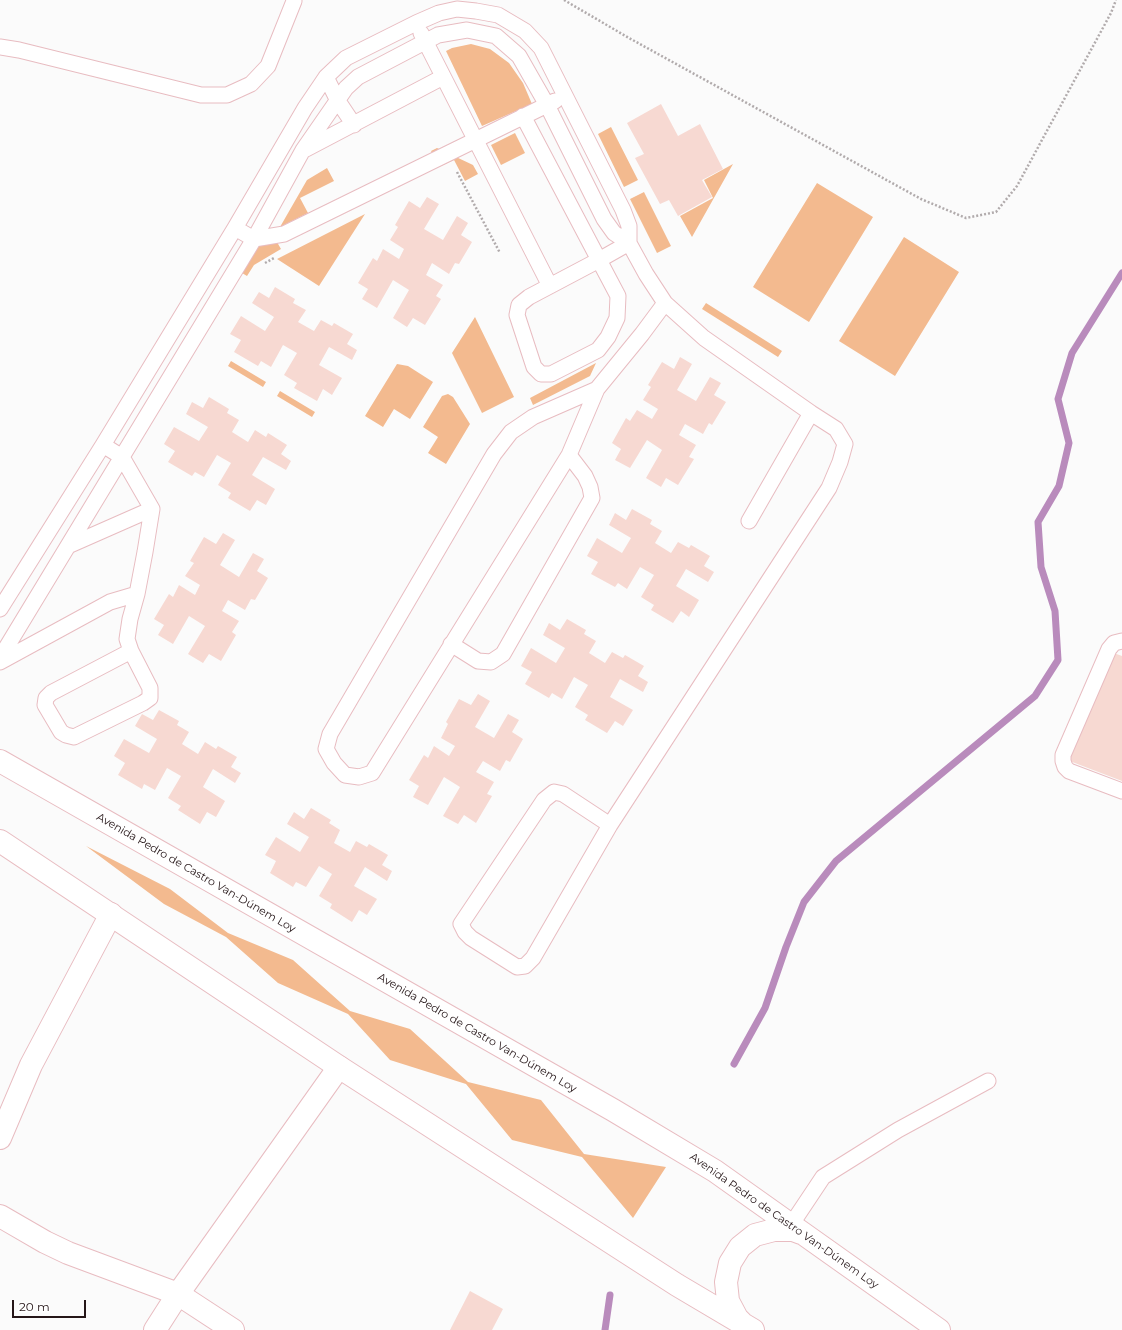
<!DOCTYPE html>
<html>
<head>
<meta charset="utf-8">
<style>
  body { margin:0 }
  #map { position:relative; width:1122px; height:1330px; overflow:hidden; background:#fbfbfb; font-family:Montserrat,sans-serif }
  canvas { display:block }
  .scale { position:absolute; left:12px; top:1300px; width:74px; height:18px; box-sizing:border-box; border:2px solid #251618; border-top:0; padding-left:5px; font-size:12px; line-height:14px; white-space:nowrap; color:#251618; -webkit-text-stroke:3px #fff; paint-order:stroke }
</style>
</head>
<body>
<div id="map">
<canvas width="1122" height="1330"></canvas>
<div class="scale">20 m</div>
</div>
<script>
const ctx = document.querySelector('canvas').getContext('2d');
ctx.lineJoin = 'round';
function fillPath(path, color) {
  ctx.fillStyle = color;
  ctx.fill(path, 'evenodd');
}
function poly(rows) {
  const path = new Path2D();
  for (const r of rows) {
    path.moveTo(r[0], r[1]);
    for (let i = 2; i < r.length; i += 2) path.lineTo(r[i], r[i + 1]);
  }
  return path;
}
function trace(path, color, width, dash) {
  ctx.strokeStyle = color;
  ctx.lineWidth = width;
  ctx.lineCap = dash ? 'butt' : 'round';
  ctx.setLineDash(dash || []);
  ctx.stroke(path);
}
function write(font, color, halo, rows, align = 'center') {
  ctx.font = font + ' Montserrat,sans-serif';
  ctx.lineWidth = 4;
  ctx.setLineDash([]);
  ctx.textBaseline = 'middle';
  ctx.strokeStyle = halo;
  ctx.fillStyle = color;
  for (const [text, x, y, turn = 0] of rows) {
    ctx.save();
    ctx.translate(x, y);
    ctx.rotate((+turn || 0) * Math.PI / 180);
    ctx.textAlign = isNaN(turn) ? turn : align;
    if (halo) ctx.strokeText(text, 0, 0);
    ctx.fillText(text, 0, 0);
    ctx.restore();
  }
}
fillPath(poly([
  [471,44,490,49,509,63,523,83,532,104,482,126,446,51,452,48],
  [611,127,638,180,624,187,598,134],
  [515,133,525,153,501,165,491,145],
  [437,148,473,165,478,174,465,181,454,160,439,167,431,151],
  [733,164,692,237,680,216,713,198,704,180],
  [327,168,334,181,300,198,308,213,280,227,307,180],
  [817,183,873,217,809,322,753,287],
  [644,192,671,246,657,253,630,199],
  [365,214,319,286,277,259],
  [274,237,281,249,254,265,247,276,232,267,238,258],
  [904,237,959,272,895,376,839,341],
  [706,303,782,351,778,357,702,309],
  [475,317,514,397,482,413,452,353],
  [231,361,266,382,263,387,228,366],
  [596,363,590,376,533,405,530,398],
  [397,364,408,366,433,382,410,419,394,409,383,427,365,416],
  [280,391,315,412,312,417,277,396],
  [448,394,453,397,470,424,446,464,428,453,438,437,423,427,442,396],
  [86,846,170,889,228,933,293,960,350,1011,410,1029,468,1082,541,1100,584,1154,666,1167,633,1218,582,1157,512,1140,466,1084,390,1060,348,1014,278,983,226,937,164,904]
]), '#f3ba8f');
trace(poly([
  [734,1064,765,1008,786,947,804,902,836,861,1035,696,1058,660,1055,611,1041,567,1038,522,1059,486,1069,443,1058,399,1072,353,1122,273],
  [605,1330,610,1295]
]), '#b98bbc', 7);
fillPath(poly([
  [661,104,678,136,700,124,723,169,702,180,712,197,678,216,669,200,660,204,635,158,644,154,627,123],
  [427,197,439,204,424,229,443,240,457,216,468,223,461,235,472,242,459,264,455,263,449,274,432,263,426,275,443,285,436,296,441,299,425,325,413,318,407,327,393,318,409,290,393,280,377,308,362,299,368,289,358,283,373,258,377,261,383,249,399,259,404,249,390,240,398,227,395,225,409,201,420,208],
  [275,287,295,299,293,303,306,310,298,322,314,331,321,320,332,326,334,323,353,334,347,344,357,350,352,360,329,347,319,365,342,378,332,395,323,389,317,401,294,388,297,383,284,375,297,353,283,345,271,367,261,361,258,366,234,352,241,340,230,334,241,316,265,331,274,317,252,303,259,292,269,298],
  [680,357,692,364,677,390,696,401,710,377,721,383,714,395,726,402,712,425,709,423,703,434,685,424,679,435,696,445,689,457,694,459,678,485,666,478,661,487,646,478,662,450,647,440,630,468,615,460,621,449,612,443,626,418,630,421,637,410,652,419,658,409,643,400,651,387,648,385,662,362,674,369],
  [209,397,229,409,227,413,239,420,232,432,248,442,255,430,266,437,268,433,287,445,281,454,291,461,286,470,263,457,252,475,275,489,266,505,257,500,250,511,228,498,231,493,218,485,231,463,217,455,204,477,195,472,192,476,168,462,175,451,164,444,174,427,199,441,208,427,186,414,192,402,203,408],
  [632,509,652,520,650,524,662,531,655,543,671,553,678,542,689,548,691,545,710,556,704,566,714,572,708,582,686,569,676,586,699,600,689,617,681,611,673,623,651,610,654,605,641,597,654,575,640,567,627,589,618,583,615,587,591,574,598,562,587,556,597,538,622,553,631,538,609,525,615,513,626,520],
  [223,533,235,540,220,565,239,577,253,553,264,559,257,571,268,578,255,600,251,599,245,610,228,600,222,611,239,621,232,632,236,635,221,661,209,654,203,663,188,654,205,626,189,616,173,644,158,635,164,625,154,619,169,594,173,597,179,585,195,595,200,585,185,576,194,563,190,561,204,537,216,544],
  [567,619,586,630,584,634,596,641,589,653,605,663,612,652,623,658,625,655,644,666,638,676,648,682,643,692,620,679,610,697,633,710,623,726,615,721,607,733,585,720,588,715,575,707,588,685,574,677,562,699,552,693,549,698,525,684,532,672,521,666,531,648,556,663,565,648,543,635,549,623,560,630],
  [1111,652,1122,656,1122,781,1067,760],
  [478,694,490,701,475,727,494,738,508,714,519,720,512,732,523,739,510,762,506,760,500,771,483,761,476,772,494,782,487,794,492,796,476,823,464,815,458,824,443,816,460,787,444,777,428,805,413,797,419,786,409,780,424,755,428,758,434,746,449,756,455,746,441,738,448,724,446,722,459,699,471,705],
  [159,710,179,721,177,725,189,732,182,744,198,754,205,742,216,749,218,746,237,757,231,767,241,773,235,783,213,769,203,787,225,801,216,817,207,812,200,824,178,810,181,806,168,798,181,776,167,768,155,790,144,784,142,789,118,775,125,763,114,756,124,739,149,753,157,739,135,726,142,714,153,720],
  [311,808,331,820,329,823,340,830,334,843,350,852,356,841,367,847,369,844,388,855,382,865,392,871,387,881,365,867,354,886,377,899,367,915,359,910,352,922,330,908,332,904,319,896,332,874,319,866,306,887,296,882,293,887,270,873,276,861,265,855,276,837,300,852,309,837,287,824,294,812,304,819],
  [470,1291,503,1309,492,1330,450,1330]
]), '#f7d9d2');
const lane = poly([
  [421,33,550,286],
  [0,47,19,50,201,95,227,95,251,84,268,66,294,1],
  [326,77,338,101,354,125],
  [523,116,618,296,617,318,608,337,598,350,551,374,541,374,534,367,517,315,519,305,529,297,599,260,629,243],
  [306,149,443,77],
  [235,228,254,239,284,234,555,101],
  [597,389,533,417,511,432,494,454,330,734,326,749,334,763,345,775,359,777,372,773,569,455,597,389,642,334,665,303],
  [103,445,122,457,152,509,145,552,137,594,130,619,127,639,131,651,150,688,150,698,143,703,74,737,66,735,61,732,45,705,46,698,51,693,131,651],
  [749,521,811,413],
  [68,546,152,509],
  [0,609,103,445,235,228,305,108,326,77,346,58,416,23,439,13,457,9,476,11,498,15,525,31,541,48,623,210,629,226,629,243,646,274,665,303,704,338,811,413,836,429,845,444,840,462,829,488,610,825,533,958,525,966,517,967,471,938,465,932,461,924,544,800,554,792,563,794,610,825],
  [1122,641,1114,643,1109,649,1063,755,1063,761,1065,767,1069,771,1122,791],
  [451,644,478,661,491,662,503,654,592,498,590,487,585,476,569,455],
  [0,658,254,239,303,150,346,88,358,77,438,35,467,30,496,36,519,56,547,105,604,219,614,233,629,243],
  [0,662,110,602,137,594],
  [791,1225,823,1177,898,1130,988,1081]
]);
const street = poly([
  [0,1138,31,1065,111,914],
  [0,1216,45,1242,68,1253,178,1294,233,1330],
  [155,1330,178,1294,339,1067]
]);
const highway = poly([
  [0,761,613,1110,715,1171,939,1330],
  [0,841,339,1067,677,1285,753,1330],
  [742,1323,737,1318,728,1301,726,1282,730,1263,740,1247,755,1235,774,1230,793,1230,801,1233]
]);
trace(lane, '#e8bcc1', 17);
trace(street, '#e8bcc1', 24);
trace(highway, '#e8bcc1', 24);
trace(poly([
  [564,0,629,38,921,199,966,218,996,212,1017,186,1111,13,1116,0],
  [457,172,500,253],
  [265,263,274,258]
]), '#b1abac', 2.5, [2, 2]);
trace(lane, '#fff', 15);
trace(street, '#fff', 22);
trace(highway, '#fff', 22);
write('11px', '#251618', '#fff', [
  ["Avenida Pedro de Castro Van-Dúnem Loy",196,873,30],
  ["Avenida Pedro de Castro Van-Dúnem Loy",477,1033,30],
  ["Avenida Pedro de Castro Van-Dúnem Loy",784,1221,35]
]);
</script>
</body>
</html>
